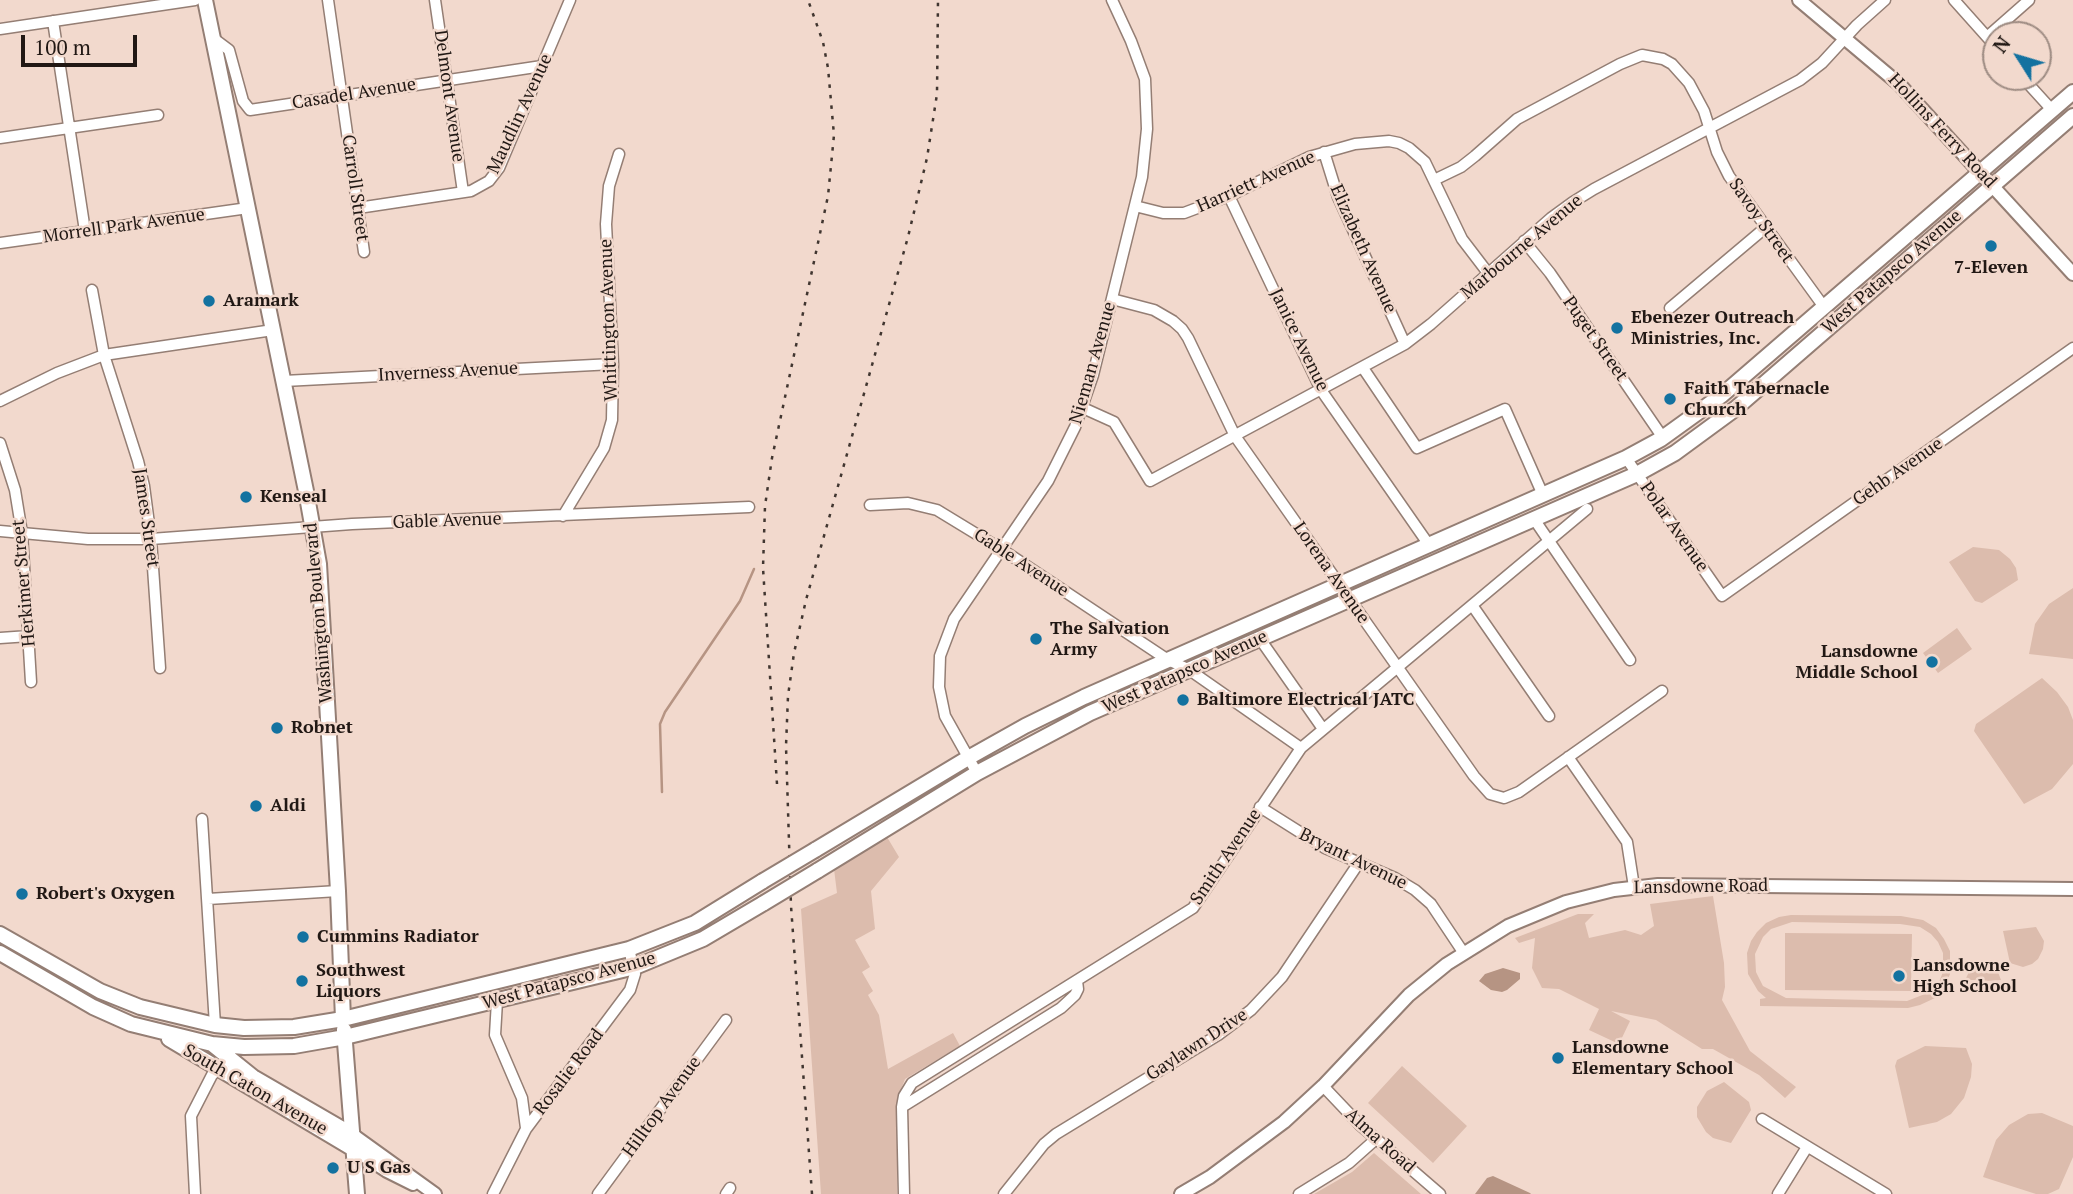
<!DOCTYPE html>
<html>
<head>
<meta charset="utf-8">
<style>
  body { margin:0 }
  #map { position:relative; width:2073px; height:1194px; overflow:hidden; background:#f2d9cd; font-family:"PT Serif",serif }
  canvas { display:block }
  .north { position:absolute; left:1982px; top:21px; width:70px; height:70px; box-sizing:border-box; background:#f2d9cd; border:2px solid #9e8c83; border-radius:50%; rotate:307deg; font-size:19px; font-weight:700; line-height:28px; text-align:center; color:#211814 }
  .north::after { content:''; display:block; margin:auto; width:24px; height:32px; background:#1372a0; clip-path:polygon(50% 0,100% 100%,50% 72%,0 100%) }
  .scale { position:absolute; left:21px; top:35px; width:116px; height:32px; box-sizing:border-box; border:4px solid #211814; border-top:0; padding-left:9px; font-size:21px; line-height:24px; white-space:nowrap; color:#211814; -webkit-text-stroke:5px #f2d9cd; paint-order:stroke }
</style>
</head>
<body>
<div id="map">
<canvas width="2073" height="1194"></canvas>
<div class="north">N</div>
<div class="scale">100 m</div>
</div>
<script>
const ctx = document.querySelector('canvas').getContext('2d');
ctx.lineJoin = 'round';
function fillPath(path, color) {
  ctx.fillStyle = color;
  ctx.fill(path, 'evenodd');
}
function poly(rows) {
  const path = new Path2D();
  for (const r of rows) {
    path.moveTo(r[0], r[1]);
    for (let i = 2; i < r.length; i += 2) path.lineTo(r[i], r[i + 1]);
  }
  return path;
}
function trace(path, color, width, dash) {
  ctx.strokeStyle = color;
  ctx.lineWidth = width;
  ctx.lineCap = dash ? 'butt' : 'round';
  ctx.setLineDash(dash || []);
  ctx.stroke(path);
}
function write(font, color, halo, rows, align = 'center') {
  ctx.font = font + ' "PT Serif",serif';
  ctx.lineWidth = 5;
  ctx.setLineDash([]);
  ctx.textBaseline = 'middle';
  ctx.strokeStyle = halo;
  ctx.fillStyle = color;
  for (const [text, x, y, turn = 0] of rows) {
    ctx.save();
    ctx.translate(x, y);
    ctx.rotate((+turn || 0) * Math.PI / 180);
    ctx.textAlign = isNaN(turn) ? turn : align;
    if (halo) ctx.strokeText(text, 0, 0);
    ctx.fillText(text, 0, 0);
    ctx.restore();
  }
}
fillPath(poly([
  [1973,547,1999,550,2010,559,2016,568,2018,580,1982,603,1975,601,1949,562],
  [2073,588,2073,659,2029,654,2035,624,2049,604],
  [1957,628,1972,649,1938,673,1923,653],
  [2042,678,2057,692,2068,707,2073,720,2073,764,2052,789,2024,804,1974,731,1976,724],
  [887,837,899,857,871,891,875,929,855,940,870,967,862,972,873,991,868,995,879,1015,888,1069,953,1033,960,1046,905,1079,897,1100,897,1194,821,1194,801,909,837,893,834,869],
  [1713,896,1724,963,1725,987,1722,1000,1750,1051,1796,1087,1785,1098,1759,1075,1713,1049,1702,1049,1656,1020,1611,1011,1630,1021,1619,1044,1589,1030,1599,1009,1559,989,1542,988,1532,968,1535,938,1519,943,1515,938,1578,914,1594,914,1585,923,1589,938,1625,930,1641,935,1654,926,1650,904],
  [1791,915,1901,916,1923,920,1936,928,1944,939,1950,951,1950,974,1945,986,1935,998,1920,1005,1908,1008,1760,1006,1760,999,1766,998,1758,991,1748,974,1747,953,1751,941,1757,932,1766,923,1779,917],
  [1792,922,1900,924,1920,927,1931,934,1938,942,1943,953,1943,972,1939,982,1930,992,1907,1001,1786,998,1763,986,1756,972,1755,954,1763,937,1771,929],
  [2036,927,2044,941,2043,949,2038,959,2032,964,2023,967,2010,963,2003,931],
  [1785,933,1912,934,1911,991,1785,990],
  [1983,963,1996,967,2001,980,1986,981,1985,986,1980,986,1980,980,1965,980,1971,968],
  [1925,1046,1966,1048,1972,1064,1971,1077,1964,1098,1951,1114,1937,1122,1909,1128,1895,1066,1897,1060],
  [1402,1066,1467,1126,1433,1163,1368,1103],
  [1724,1082,1749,1102,1751,1110,1731,1143,1713,1138,1706,1132,1697,1117,1697,1107,1707,1091],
  [2042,1113,2073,1126,2073,1157,2059,1189,2048,1194,2036,1194,1983,1177,1996,1140,2009,1125,2028,1114],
  [1374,1153,1421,1194,1314,1194,1352,1172]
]), '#dcbcad');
fillPath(poly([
  [1503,968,1520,973,1520,979,1507,990,1502,992,1491,990,1479,981,1485,974],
  [1493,1176,1530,1193,1531,1194,1475,1194,1487,1178]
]), '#b69483');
trace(poly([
  [662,792,660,724,665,712,740,601,754,569]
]), '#b69483', 2.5);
const minor = poly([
  [328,0,364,252],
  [435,0,463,192],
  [1954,0,1996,47],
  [53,21,85,231],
  [0,29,195,0],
  [1987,37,2029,0],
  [213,38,229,50,243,101,250,110,542,66],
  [2022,77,2052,110],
  [0,138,158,115],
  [1324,152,1338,197,1405,344],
  [1434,180,1461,167,1475,156,1517,119,1620,64,1642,55,1663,59,1672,64,1689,83,1704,111,1717,152,1729,176,1824,307],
  [1229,196,1321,390,1429,545],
  [1135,206,1163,213,1184,213,1229,196,1309,157,1355,144,1389,141,1399,143,1409,148,1425,162,1462,239,1488,273],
  [358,208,471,191,489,181,499,168,570,0],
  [1524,241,1550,273,1659,432,1661,439],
  [0,243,248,208],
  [92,290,104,355,138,461,144,486,151,539,160,668],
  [1112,299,1154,310,1173,321,1182,329,1188,338,1235,436,1474,776,1490,794,1504,798,1519,792,1662,691],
  [1670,308,1765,228],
  [1363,368,1417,448,1505,409,1543,495],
  [284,381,613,364],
  [0,401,57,373,104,355,273,330],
  [1083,408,1114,422,1150,481,1405,344,1431,324,1551,218,1573,202,1594,189,1800,80,1822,63,1857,25,1885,0],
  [0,443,15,490,22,533,31,682],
  [1626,458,1722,596,2073,348],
  [870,505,908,503,937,510,1001,549,1168,660,1188,669,1301,748],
  [563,516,604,448,612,420,613,364,606,224,609,186,619,154],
  [1534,519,1630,660],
  [0,531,88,539,151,539,352,524,749,507],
  [1472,605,1549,716],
  [0,638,29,636],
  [1260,639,1323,729],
  [1568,757,1627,842,1634,887],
  [977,773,945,716,939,687,940,656,954,619,1048,481,1075,427,1093,375,1142,177,1147,129,1145,79,1131,41,1112,0],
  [1260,807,1325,848,1395,878,1415,890,1431,904,1463,952],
  [202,819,215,1025],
  [208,899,338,891],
  [497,1001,495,1035,522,1098,526,1128],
  [1323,1086,1360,1125,1440,1194],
  [902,1107,1061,1008,1075,995,1078,989,1077,981],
  [1762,1119,1886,1194],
  [195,1194,191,1116,212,1075,223,1065],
  [493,1194,526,1129,630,990,635,974,629,949],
  [598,1194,726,1020],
  [726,1194,730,1188],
  [904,1194,902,1107,904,1096,912,1083,1193,908,1301,748,1587,509],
  [1004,1194,1044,1144,1056,1134,1218,1035,1251,1010,1282,977,1358,864],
  [1299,1194,1349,1163,1376,1139],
  [1778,1194,1807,1147]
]);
const tertiary = poly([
  [1799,0,1899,84,2073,274],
  [353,1135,435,1194],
  [355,1150,387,1171,413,1184],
  [1181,1194,1210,1177,1284,1122,1323,1086,1409,995,1447,964,1508,926,1566,902,1614,890,1658,885,2073,889]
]);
const secondary = poly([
  [205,0,306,491,319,564,338,891,343,1019]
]);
const primary = poly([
  [815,850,968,758,1025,726,1084,697,1626,458,1661,439,1722,395,2073,92],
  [817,871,977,773,1090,713,1637,474,1675,453,1735,409,2073,116],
  [0,934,100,991,140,1007,215,1025,244,1028,294,1027,343,1019,629,949,695,923,763,881],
  [0,953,93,1007,131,1024,212,1044,244,1047,294,1046,345,1037,635,967,703,939,764,903],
  [344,1030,357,1194],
  [169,1039,355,1150],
  [212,1044,253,1077,353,1135]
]);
trace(minor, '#947e74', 13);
trace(tertiary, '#947e74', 16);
trace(secondary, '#947e74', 18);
trace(primary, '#947e74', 18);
trace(minor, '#fff', 10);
trace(tertiary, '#fff', 12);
trace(secondary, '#fff', 14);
trace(primary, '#fff', 14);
trace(poly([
  [777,784,763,568,765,506,772,458,828,196,834,135,828,68,823,42,808,0],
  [812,1194,791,906,786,746,788,696,794,653,806,600,908,237,927,158,937,94,938,0]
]), '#413630', 2.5, [3.5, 7]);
const primaryBridge = poly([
  [763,881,815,850],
  [764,903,817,871]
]);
trace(primaryBridge, '#947e74', 18, []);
trace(primaryBridge, '#fff', 14);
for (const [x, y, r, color] of [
  [1991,246,7,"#1372a0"],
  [209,301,7,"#1372a0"],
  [1617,328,7,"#1372a0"],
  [1670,399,7,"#1372a0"],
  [246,497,7,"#1372a0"],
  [1036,639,7,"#1372a0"],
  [1932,662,7,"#1372a0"],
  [1183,700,7,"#1372a0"],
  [277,728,7,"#1372a0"],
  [256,806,7,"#1372a0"],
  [22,894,7,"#1372a0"],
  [303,937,7,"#1372a0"],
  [1899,976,7,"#1372a0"],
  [302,981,7,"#1372a0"],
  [1558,1058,7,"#1372a0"],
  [333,1168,7,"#1372a0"]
]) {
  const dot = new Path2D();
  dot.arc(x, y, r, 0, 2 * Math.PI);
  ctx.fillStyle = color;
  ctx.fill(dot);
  trace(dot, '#f2d9cd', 2.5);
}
write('18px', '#211814', '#f2d9cd', [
  ["Casadel Avenue",354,94,-9],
  ["Delmont Avenue",449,96,82],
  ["Maudlin Avenue",520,114,-65],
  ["Hollins Ferry Road",1942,131,47],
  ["Harriett Avenue",1256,182,-24],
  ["Carroll Street",355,188,82],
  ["Savoy Street",1761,221,55],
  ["Morrell Park Avenue",124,226,-8],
  ["Marbourne Avenue",1522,247,-40],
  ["Elizabeth Avenue",1363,249,66],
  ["West Patapsco Avenue",1892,272,-41],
  ["Whittington Avenue",609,320,-92],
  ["Puget Street",1595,339,55],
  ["Janice Avenue",1299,340,64],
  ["Nieman Avenue",1093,363,-74],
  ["Inverness Avenue",448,372,-3],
  ["Gehb Avenue",1898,472,-35],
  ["James Street",146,518,82],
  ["Gable Avenue",447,521,-2],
  ["Polar Avenue",1674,527,55],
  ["Gable Avenue",1021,563,33],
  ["Lorena Avenue",1331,573,55],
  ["Herkimer Street",24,583,-95],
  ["Washington Boulevard",319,613,-95],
  ["West Patapsco Avenue",1185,672,-24],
  ["Smith Avenue",1226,857,-56],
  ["Bryant Avenue",1353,859,26],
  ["Lansdowne Road",1701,887,-1],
  ["West Patapsco Avenue",569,981,-15],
  ["Gaylawn Drive",1197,1045,-33],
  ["Rosalie Road",569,1072,-53],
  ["South Caton Avenue",255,1090,30],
  ["Hilltop Avenue",662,1107,-54],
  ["Alma Road",1380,1141,42]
]);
write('bold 18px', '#211814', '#f2d9cd', [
  ["7-Eleven",1991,268,"center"],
  ["Aramark",223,301],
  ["Ebenezer Outreach",1631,318],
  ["Ministries, Inc.",1631,339],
  ["Faith Tabernacle",1684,389],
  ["Church",1684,410],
  ["Kenseal",260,497],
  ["The Salvation",1050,629],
  ["Army",1050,650],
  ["Lansdowne",1918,652,"right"],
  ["Middle School",1918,673,"right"],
  ["Baltimore Electrical JATC",1197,700],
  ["Robnet",291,728],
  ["Aldi",270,806],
  ["Robert's Oxygen",36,894],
  ["Cummins Radiator",317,937],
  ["Lansdowne",1913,966],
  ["High School",1913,987],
  ["Southwest",316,971],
  ["Liquors",316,992],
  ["Lansdowne",1572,1048],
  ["Elementary School",1572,1069],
  ["U S Gas",347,1168]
], 'left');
</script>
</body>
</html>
